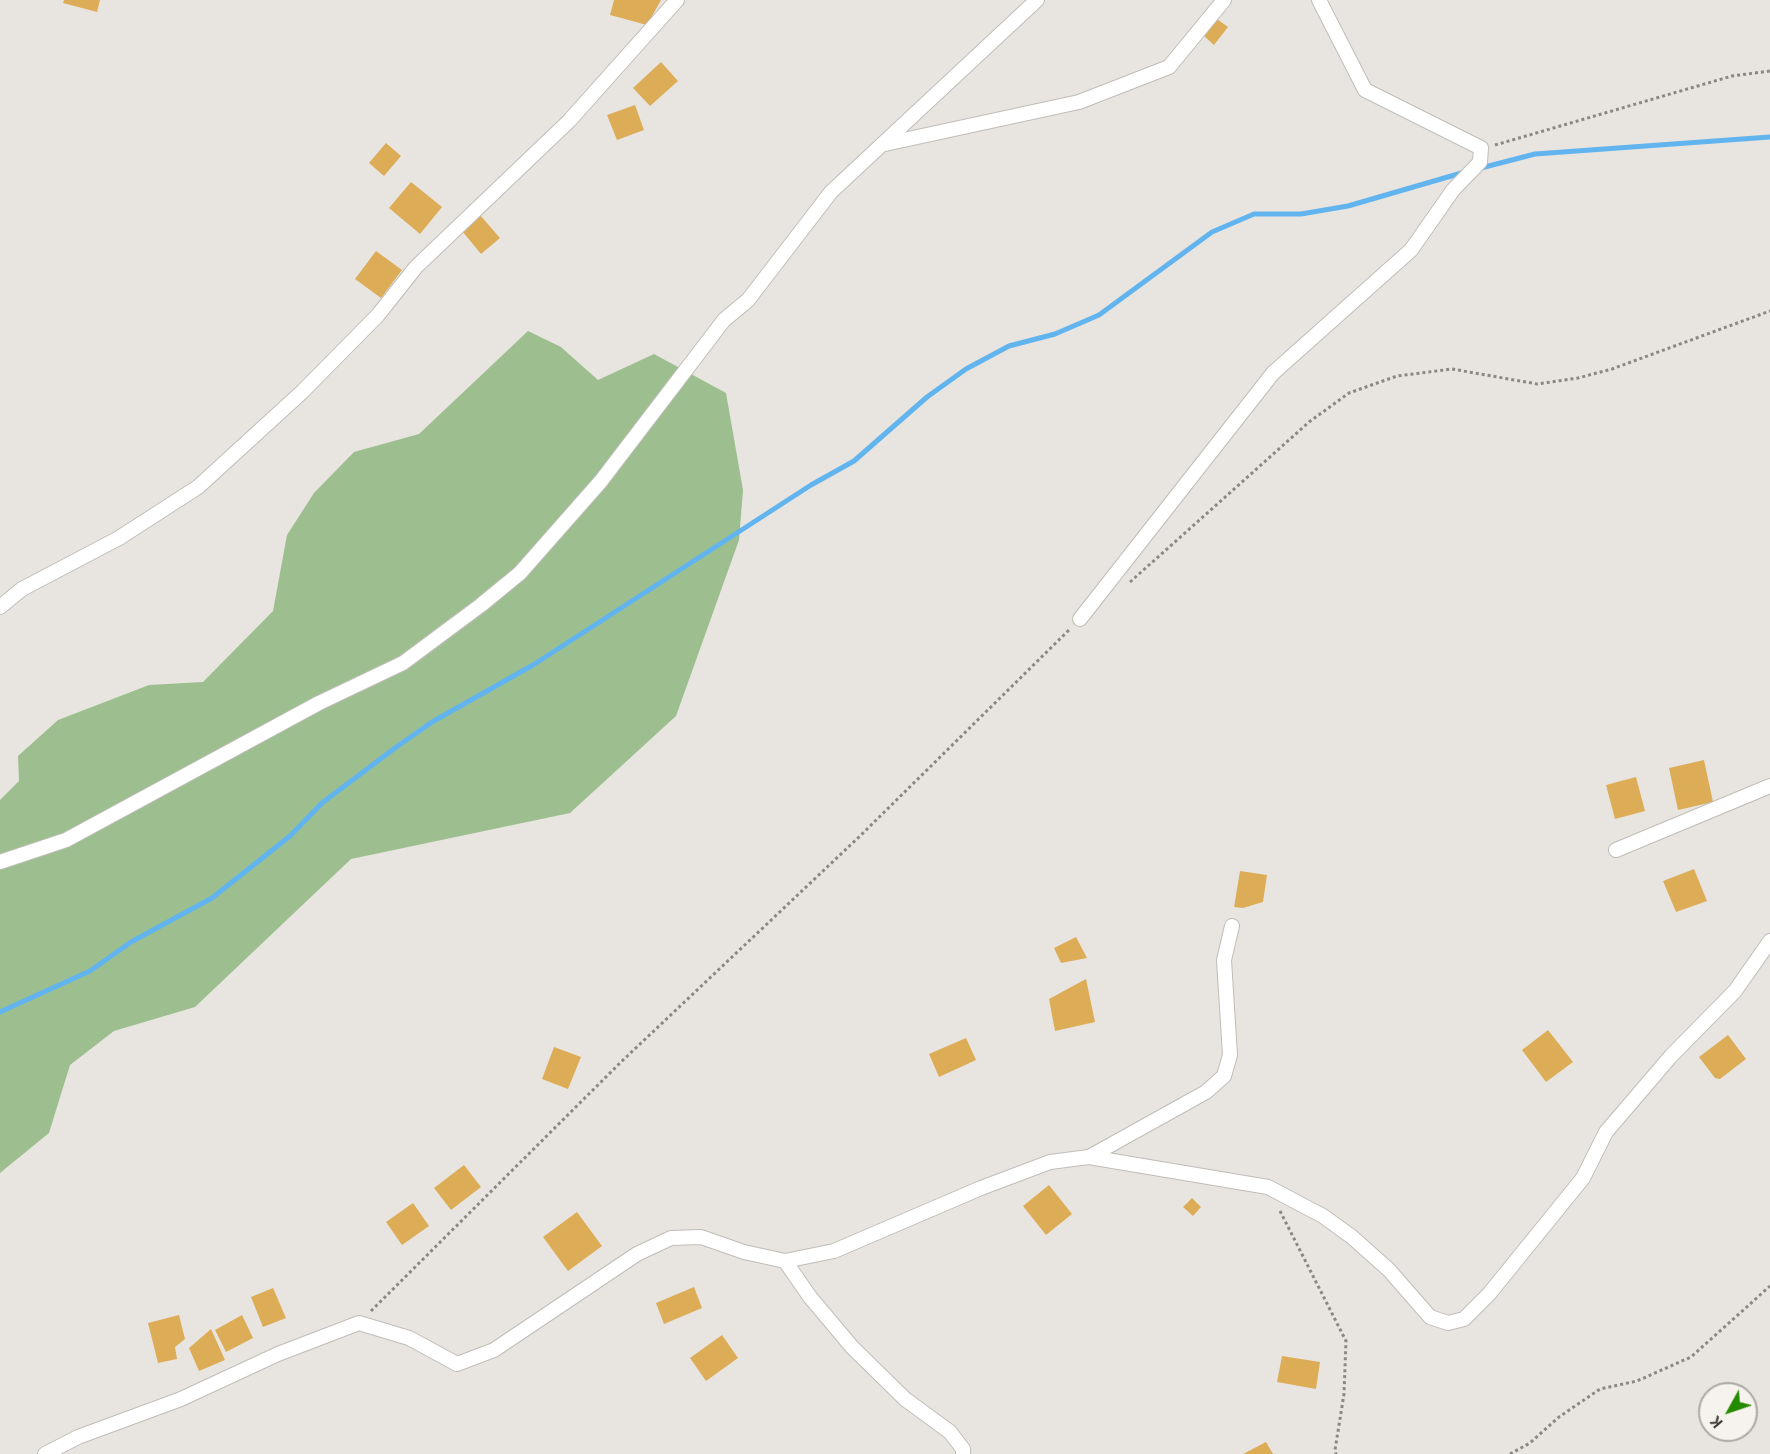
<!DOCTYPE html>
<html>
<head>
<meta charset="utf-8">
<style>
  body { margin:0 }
  #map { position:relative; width:1770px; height:1454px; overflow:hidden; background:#e8e5e0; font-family:"PT Sans",sans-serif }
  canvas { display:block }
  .north { position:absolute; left:1698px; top:1382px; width:60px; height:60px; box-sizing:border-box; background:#f6f2ed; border:2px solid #aca9a5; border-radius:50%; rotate:230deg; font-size:16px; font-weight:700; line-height:24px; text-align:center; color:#3d3b39 }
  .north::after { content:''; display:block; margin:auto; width:21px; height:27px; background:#248a00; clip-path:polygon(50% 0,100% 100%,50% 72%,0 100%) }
</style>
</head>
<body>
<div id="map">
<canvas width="1770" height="1454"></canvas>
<div class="north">K</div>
</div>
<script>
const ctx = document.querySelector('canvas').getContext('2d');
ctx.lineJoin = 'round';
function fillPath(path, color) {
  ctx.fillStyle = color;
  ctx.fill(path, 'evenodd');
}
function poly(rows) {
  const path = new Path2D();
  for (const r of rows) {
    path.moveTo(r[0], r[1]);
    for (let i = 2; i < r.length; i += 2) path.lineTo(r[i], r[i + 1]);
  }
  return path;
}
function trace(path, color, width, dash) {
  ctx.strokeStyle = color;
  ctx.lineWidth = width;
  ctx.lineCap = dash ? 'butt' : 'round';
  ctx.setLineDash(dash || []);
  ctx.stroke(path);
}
fillPath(poly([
  [528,331,561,347,598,380,654,354,726,393,743,490,739,540,676,716,570,813,351,859,195,1007,114,1031,70,1065,49,1133,0,1173,0,800,19,781,18,756,58,720,149,685,203,682,273,611,287,535,314,493,354,452,419,434]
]), '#9dbf90');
trace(poly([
  [1477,169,1535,154,1770,137],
  [0,1012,90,971,131,942,212,898,290,836,322,803,395,748,432,722,533,665,811,485,854,461,927,397,966,369,1009,346,1055,334,1099,315,1212,232,1254,214,1301,214,1348,206,1465,172]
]), '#62b4ef', 5);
fillPath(poly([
  [64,0,100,0,97,12,63,3],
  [614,0,661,0,647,25,610,15],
  [1217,19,1228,27,1214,45,1204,36],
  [661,62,678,81,650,106,633,88],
  [635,105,644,130,617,140,607,115],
  [386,143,401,156,384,176,369,163],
  [411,182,442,207,420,234,389,208],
  [480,215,500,238,481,254,462,231],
  [376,251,402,270,381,298,355,279],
  [1704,760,1713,802,1678,810,1669,768],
  [1636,777,1645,811,1615,819,1606,785],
  [1694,869,1707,901,1676,912,1663,881],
  [1240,871,1267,875,1263,902,1243,908,1234,907],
  [1076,937,1087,958,1061,963,1054,948],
  [1086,979,1095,1022,1055,1031,1049,999],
  [1548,1030,1573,1062,1546,1082,1522,1050],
  [1728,1035,1746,1059,1720,1079,1715,1078,1699,1057],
  [966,1038,976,1060,939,1077,929,1054],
  [554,1047,581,1057,568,1089,542,1079],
  [464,1165,481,1187,451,1210,434,1188],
  [1049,1185,1072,1214,1046,1235,1023,1206],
  [1192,1198,1201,1207,1193,1216,1183,1207],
  [413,1203,429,1226,402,1245,386,1222],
  [577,1212,602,1246,568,1271,543,1237],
  [694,1287,702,1308,664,1324,656,1303],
  [273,1288,286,1318,263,1327,251,1297],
  [179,1315,185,1339,175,1347,177,1359,158,1363,148,1323],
  [242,1315,253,1338,226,1352,215,1330],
  [211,1329,225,1360,199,1371,189,1348],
  [722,1335,738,1358,706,1381,690,1358],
  [1282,1356,1320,1362,1316,1389,1277,1382],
  [1266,1442,1273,1454,1243,1454]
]), '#ddac57');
const minor = poly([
  [885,144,1079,102,1169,67,1224,0],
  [0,607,22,589,119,538,198,487,302,392,378,315,416,267,569,121,677,0],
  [1080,619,1273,373,1411,250,1453,190,1480,162,1481,148,1365,90,1319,0],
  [1616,850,1770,786],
  [0,862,66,840,319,703,403,663,481,605,520,573,601,481,724,320,748,300,831,192,1037,0],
  [1089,1157,1206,1092,1224,1076,1230,1055,1224,960,1232,926],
  [785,1261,810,1297,852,1347,905,1399,950,1432,963,1449,963,1454],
  [45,1454,78,1437,181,1399,278,1354,359,1323,409,1338,457,1364,494,1350,637,1254,671,1238,701,1237,744,1252,785,1261,834,1251,981,1188,1050,1162,1089,1157,1268,1187,1323,1216,1352,1237,1389,1270,1430,1317,1448,1323,1464,1319,1489,1294,1583,1178,1606,1132,1671,1056,1735,991,1770,941]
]);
trace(minor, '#c0bdb8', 16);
trace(poly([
  [1495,145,1732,76,1770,71],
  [1130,582,1309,422,1349,393,1397,376,1452,369,1537,384,1578,378,1612,369,1770,311],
  [1280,1211,1346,1341,1344,1394,1335,1450,1336,1454],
  [371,1311,621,1062,860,836,1070,629],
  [1510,1454,1530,1443,1559,1417,1600,1389,1637,1381,1691,1357,1770,1286]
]), '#8a8884', 3, [3, 3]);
trace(minor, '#fff', 14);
</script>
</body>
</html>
